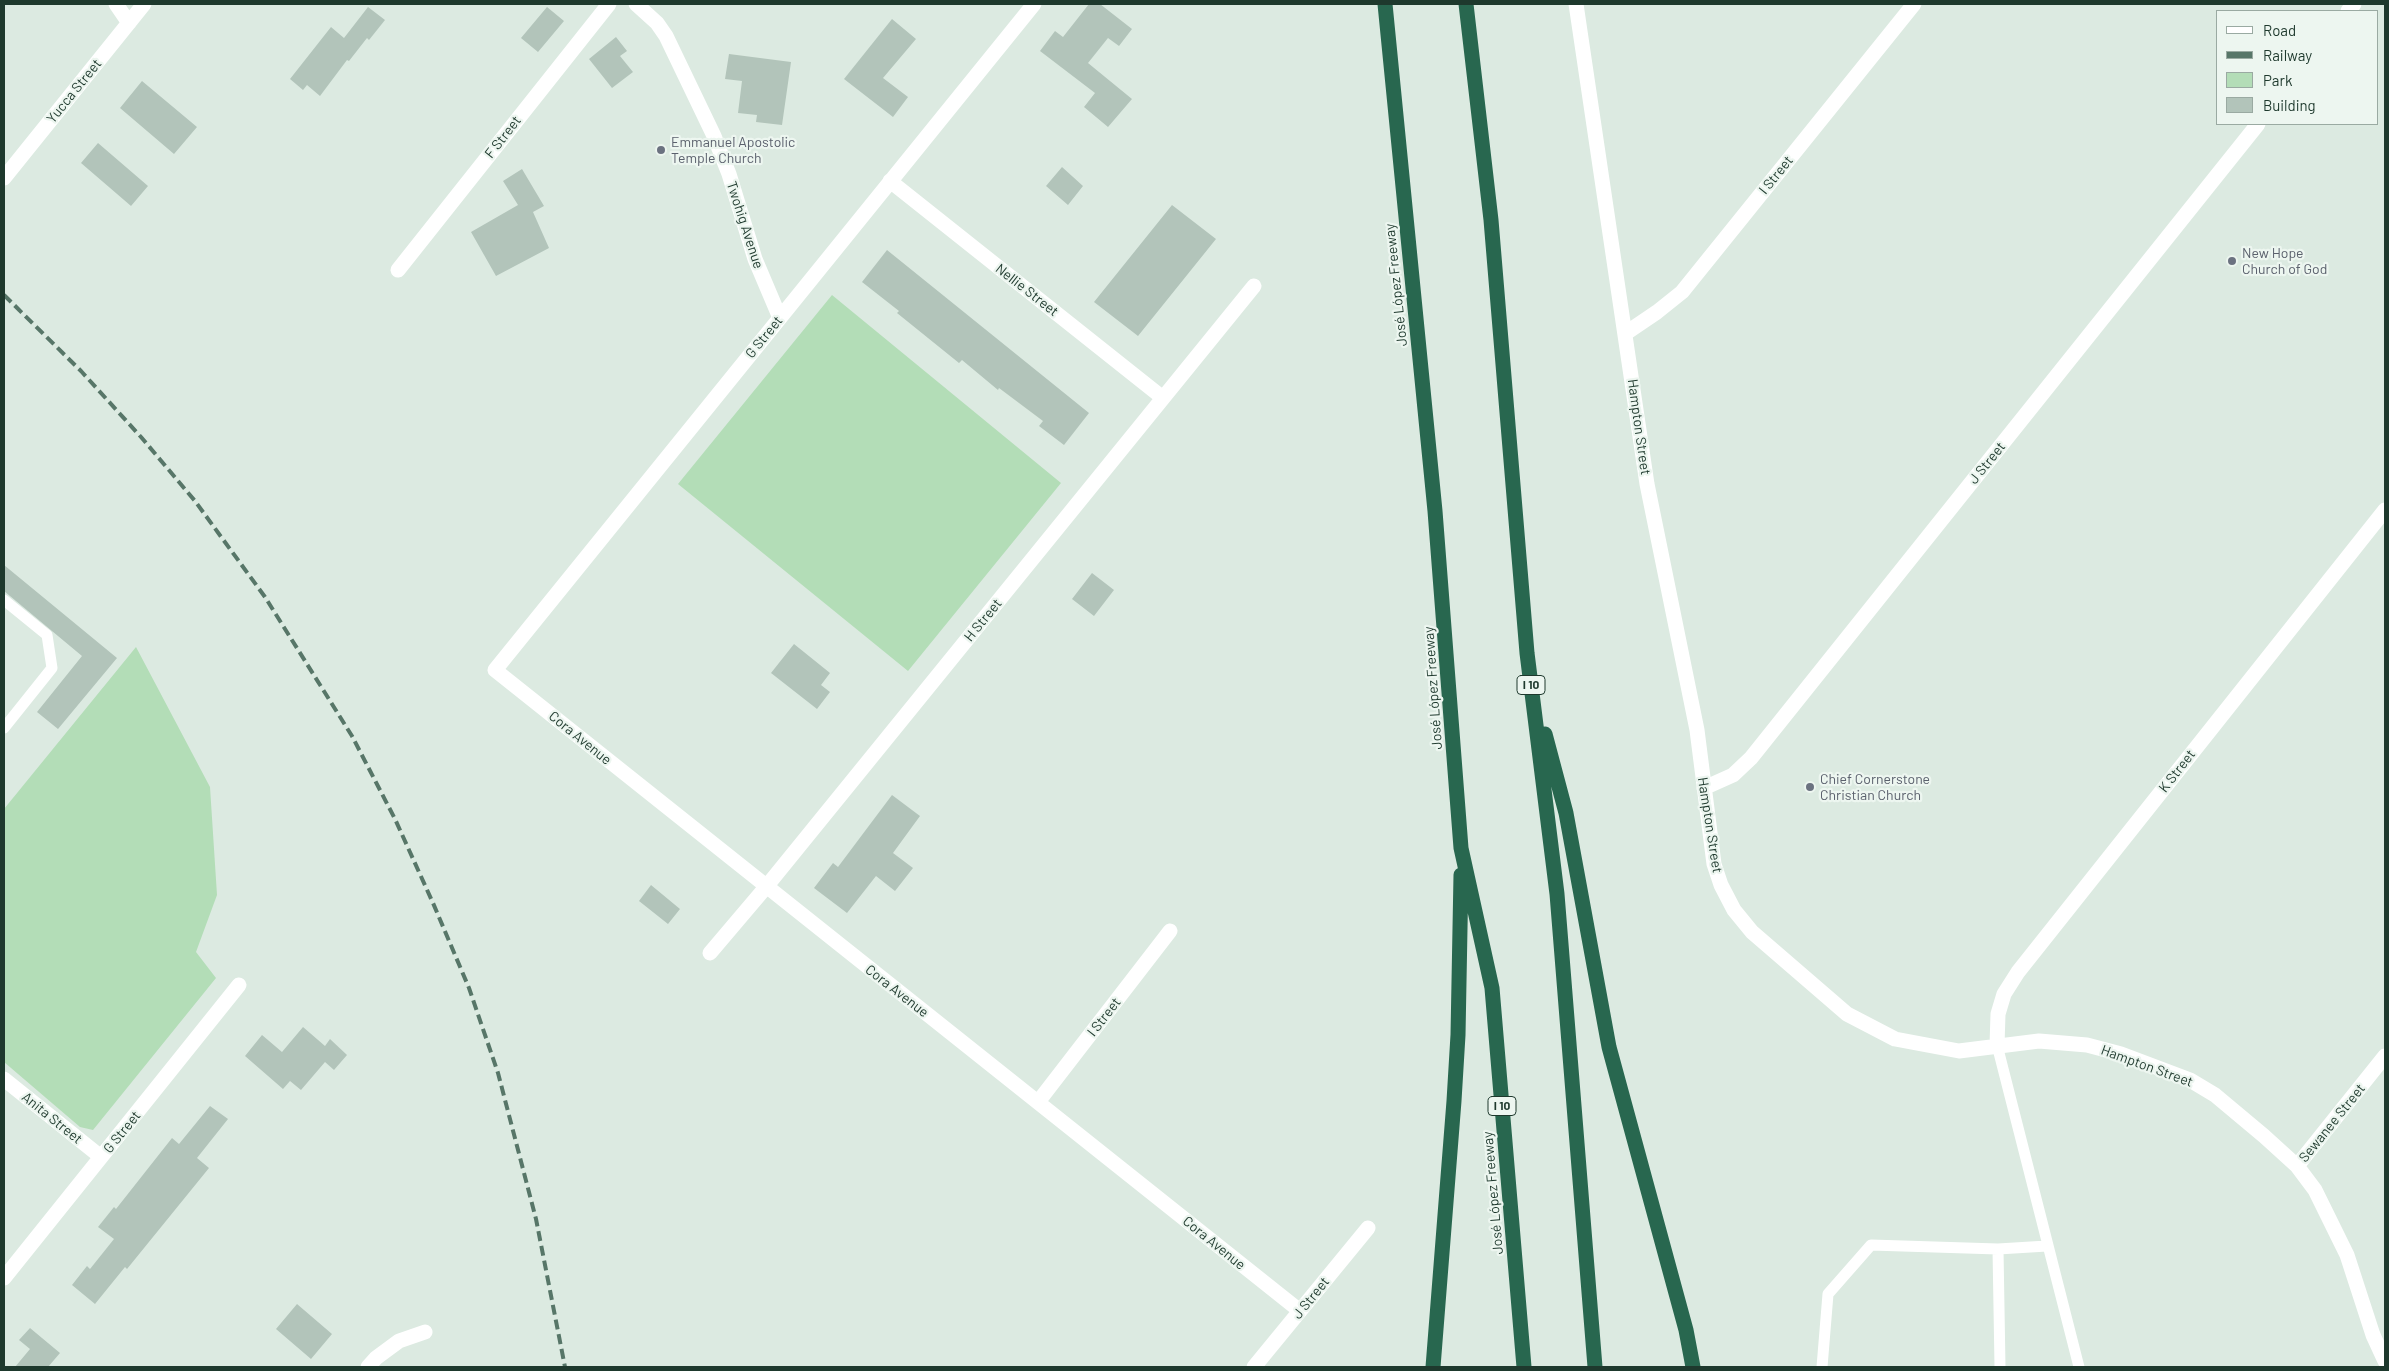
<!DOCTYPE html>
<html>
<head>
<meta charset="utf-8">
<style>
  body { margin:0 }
  #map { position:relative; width:2389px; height:1371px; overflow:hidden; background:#dceae1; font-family:Barlow,sans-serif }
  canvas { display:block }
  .frame { position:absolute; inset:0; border:5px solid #1e392d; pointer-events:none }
  .legend { position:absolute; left:2216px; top:10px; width:162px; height:115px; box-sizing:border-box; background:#edf6f0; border:1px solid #9aaaa2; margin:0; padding:6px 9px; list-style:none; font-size:15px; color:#1e392d }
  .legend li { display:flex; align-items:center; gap:10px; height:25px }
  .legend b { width:25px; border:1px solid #9aaaa2 }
</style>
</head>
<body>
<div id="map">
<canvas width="2389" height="1371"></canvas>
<div class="frame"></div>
<ul class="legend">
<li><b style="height:6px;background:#fff"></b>Road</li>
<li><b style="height:6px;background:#577668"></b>Railway</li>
<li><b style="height:14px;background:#b3ddb7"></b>Park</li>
<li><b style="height:14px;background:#b2c4ba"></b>Building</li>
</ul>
</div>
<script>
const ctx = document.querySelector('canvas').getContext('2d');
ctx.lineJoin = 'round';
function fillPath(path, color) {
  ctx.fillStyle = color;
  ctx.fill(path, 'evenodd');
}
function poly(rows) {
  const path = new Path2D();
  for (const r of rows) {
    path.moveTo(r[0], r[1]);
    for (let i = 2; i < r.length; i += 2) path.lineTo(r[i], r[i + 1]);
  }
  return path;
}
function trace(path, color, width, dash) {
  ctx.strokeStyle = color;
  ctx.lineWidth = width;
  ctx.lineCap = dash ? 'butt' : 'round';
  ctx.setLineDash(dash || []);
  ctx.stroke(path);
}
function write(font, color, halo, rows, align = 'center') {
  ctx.font = font + ' Barlow,sans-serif';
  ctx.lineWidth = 4.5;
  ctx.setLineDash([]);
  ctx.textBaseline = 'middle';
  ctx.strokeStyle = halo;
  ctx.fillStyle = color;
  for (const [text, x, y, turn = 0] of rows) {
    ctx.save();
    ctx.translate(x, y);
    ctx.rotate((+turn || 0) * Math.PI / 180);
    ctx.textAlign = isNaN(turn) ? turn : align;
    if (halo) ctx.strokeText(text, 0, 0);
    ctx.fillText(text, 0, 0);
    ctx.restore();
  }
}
fillPath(poly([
  [832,295,1061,483,908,671,678,484],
  [136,647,210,787,217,895,196,952,216,978,93,1130,80,1127,4,1062,4,809]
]), '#b3ddb7');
fillPath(poly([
  [1089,4,1100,4,1132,29,1119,46,1108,38,1088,63,1132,99,1108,127,1084,107,1095,93,1040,51,1055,31,1063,37],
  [368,7,385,20,369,40,367,38,349,61,347,60,320,96,307,85,303,90,290,79,331,27,344,38],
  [547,7,564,21,538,52,521,38],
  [892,19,916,39,883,78,908,97,893,117,844,79],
  [616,37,627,51,620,56,633,72,612,88,589,59],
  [729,54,791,62,782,125,756,122,757,115,738,113,742,81,725,79],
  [142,81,197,127,174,154,120,108],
  [98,143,148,186,131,206,81,163],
  [1062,167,1083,186,1068,205,1046,186],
  [522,169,544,206,533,212,549,248,496,276,471,232,518,205,503,181],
  [1172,205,1216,239,1138,336,1094,302],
  [887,250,1089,413,1064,445,1039,426,1043,421,999,388,998,390,962,360,959,363,897,313,899,311,862,282],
  [4,565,117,658,58,729,37,712,82,656,4,591],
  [1092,573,1114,590,1094,616,1072,599],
  [794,644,830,673,821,685,830,692,817,709,771,673],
  [892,795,920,816,893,853,913,868,895,891,876,876,847,913,814,888,833,863,838,867],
  [651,885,680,909,668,924,639,901],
  [303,1027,325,1046,330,1039,347,1055,334,1070,325,1062,301,1090,290,1081,283,1089,245,1056,262,1035,282,1052],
  [210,1106,228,1119,197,1158,209,1168,127,1269,125,1267,95,1304,72,1285,87,1266,90,1269,114,1239,98,1227,114,1207,116,1209,172,1138,179,1144],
  [297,1304,332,1334,311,1359,276,1329],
  [30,1328,60,1353,48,1367,15,1367,30,1349,19,1340]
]), '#b2c4ba');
trace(poly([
  [4,600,47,635,52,668,4,728],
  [1997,1045,2079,1367],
  [1822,1367,1828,1294,1871,1245,1998,1249],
  [2000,1367,1998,1249,2047,1246]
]), '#fff', 11);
trace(poly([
  [116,4,129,23],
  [636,4,657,23,666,36,714,136,729,174,755,259,780,318],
  [1034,4,495,670,1300,1311],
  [1576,4,1647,484,1697,730,1714,864,1721,885,1734,910,1752,932,1847,1014,1895,1039,1959,1051,2039,1041,2087,1045,2121,1054,2190,1080,2215,1095,2264,1136,2297,1166,2315,1190,2347,1255,2373,1335,2385,1361],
  [2348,11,2354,4],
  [4,178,144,4],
  [890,181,1163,398],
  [398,270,609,4],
  [1626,333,1657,312,1682,292,1914,4],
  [1704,788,1733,775,1751,758,2258,124],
  [710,953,766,887,1254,286],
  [1997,1045,1998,1014,2004,994,2018,972,2385,510],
  [4,1079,101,1157],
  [1038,1102,1170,931],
  [2297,1166,2385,1056],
  [4,1278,239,985],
  [368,1367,376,1358,399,1341,425,1332],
  [1254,1367,1368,1228]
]), '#fff', 15);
trace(poly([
  [1385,4,1435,511,1461,848,1492,988,1524,1367],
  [1466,4,1491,220,1527,653,1557,894,1595,1367],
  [1545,734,1566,813,1609,1047,1686,1330,1693,1367],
  [1433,1367,1454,1101,1458,1035,1461,875]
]), '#28674f', 15);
trace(poly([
  [4,295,81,371,141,437,195,501,265,597,352,736,395,819,433,903,469,988,498,1073,536,1219,565,1367]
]), '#577668', 4, [10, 5]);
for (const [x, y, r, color] of [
  [661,150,5,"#6b7280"],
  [2232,261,5,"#6b7280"],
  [1810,787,5,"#6b7280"]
]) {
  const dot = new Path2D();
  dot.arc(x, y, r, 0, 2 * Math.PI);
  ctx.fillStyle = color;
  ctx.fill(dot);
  trace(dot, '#edf6f0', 2);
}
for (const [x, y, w] of [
  [1531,685,28],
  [1502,1106,28]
]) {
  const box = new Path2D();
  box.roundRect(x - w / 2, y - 9.5, w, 19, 4);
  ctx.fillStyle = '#edf6f0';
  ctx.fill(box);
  trace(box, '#1e392d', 1);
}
write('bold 12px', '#1e392d', null, [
  ["I 10",1531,685],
  ["I 10",1502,1106]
]);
write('14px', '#1e392d', '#edf6f0', [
  ["Yucca Street",74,91,-51],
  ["F Street",503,137,-52],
  ["I Street",1776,175,-51],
  ["Twohig Avenue",745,225,72],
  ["José López Freeway",1396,285,-96],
  ["Nellie Street",1027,290,38],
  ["G Street",764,337,-51],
  ["Hampton Street",1639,427,82],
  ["J Street",1987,463,-51],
  ["H Street",983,620,-51],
  ["José López Freeway",1433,688,-94],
  ["Cora Avenue",580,738,39],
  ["K Street",2177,771,-52],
  ["Hampton Street",1710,825,81],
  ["Cora Avenue",897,991,38],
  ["I Street",1104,1017,-52],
  ["Hampton Street",2147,1066,20],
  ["Anita Street",52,1118,39],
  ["Sewanee Street",2332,1123,-51],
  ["G Street",122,1132,-51],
  ["José López Freeway",1493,1193,-95],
  ["Cora Avenue",1214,1243,39],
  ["J Street",1311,1298,-51]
]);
write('14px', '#5b616d', '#edf6f0', [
  ["Emmanuel Apostolic",671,142],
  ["Temple Church",671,158],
  ["New Hope",2242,253],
  ["Church of God",2242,269],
  ["Chief Cornerstone",1820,779],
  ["Christian Church",1820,795]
], 'left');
</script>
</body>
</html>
